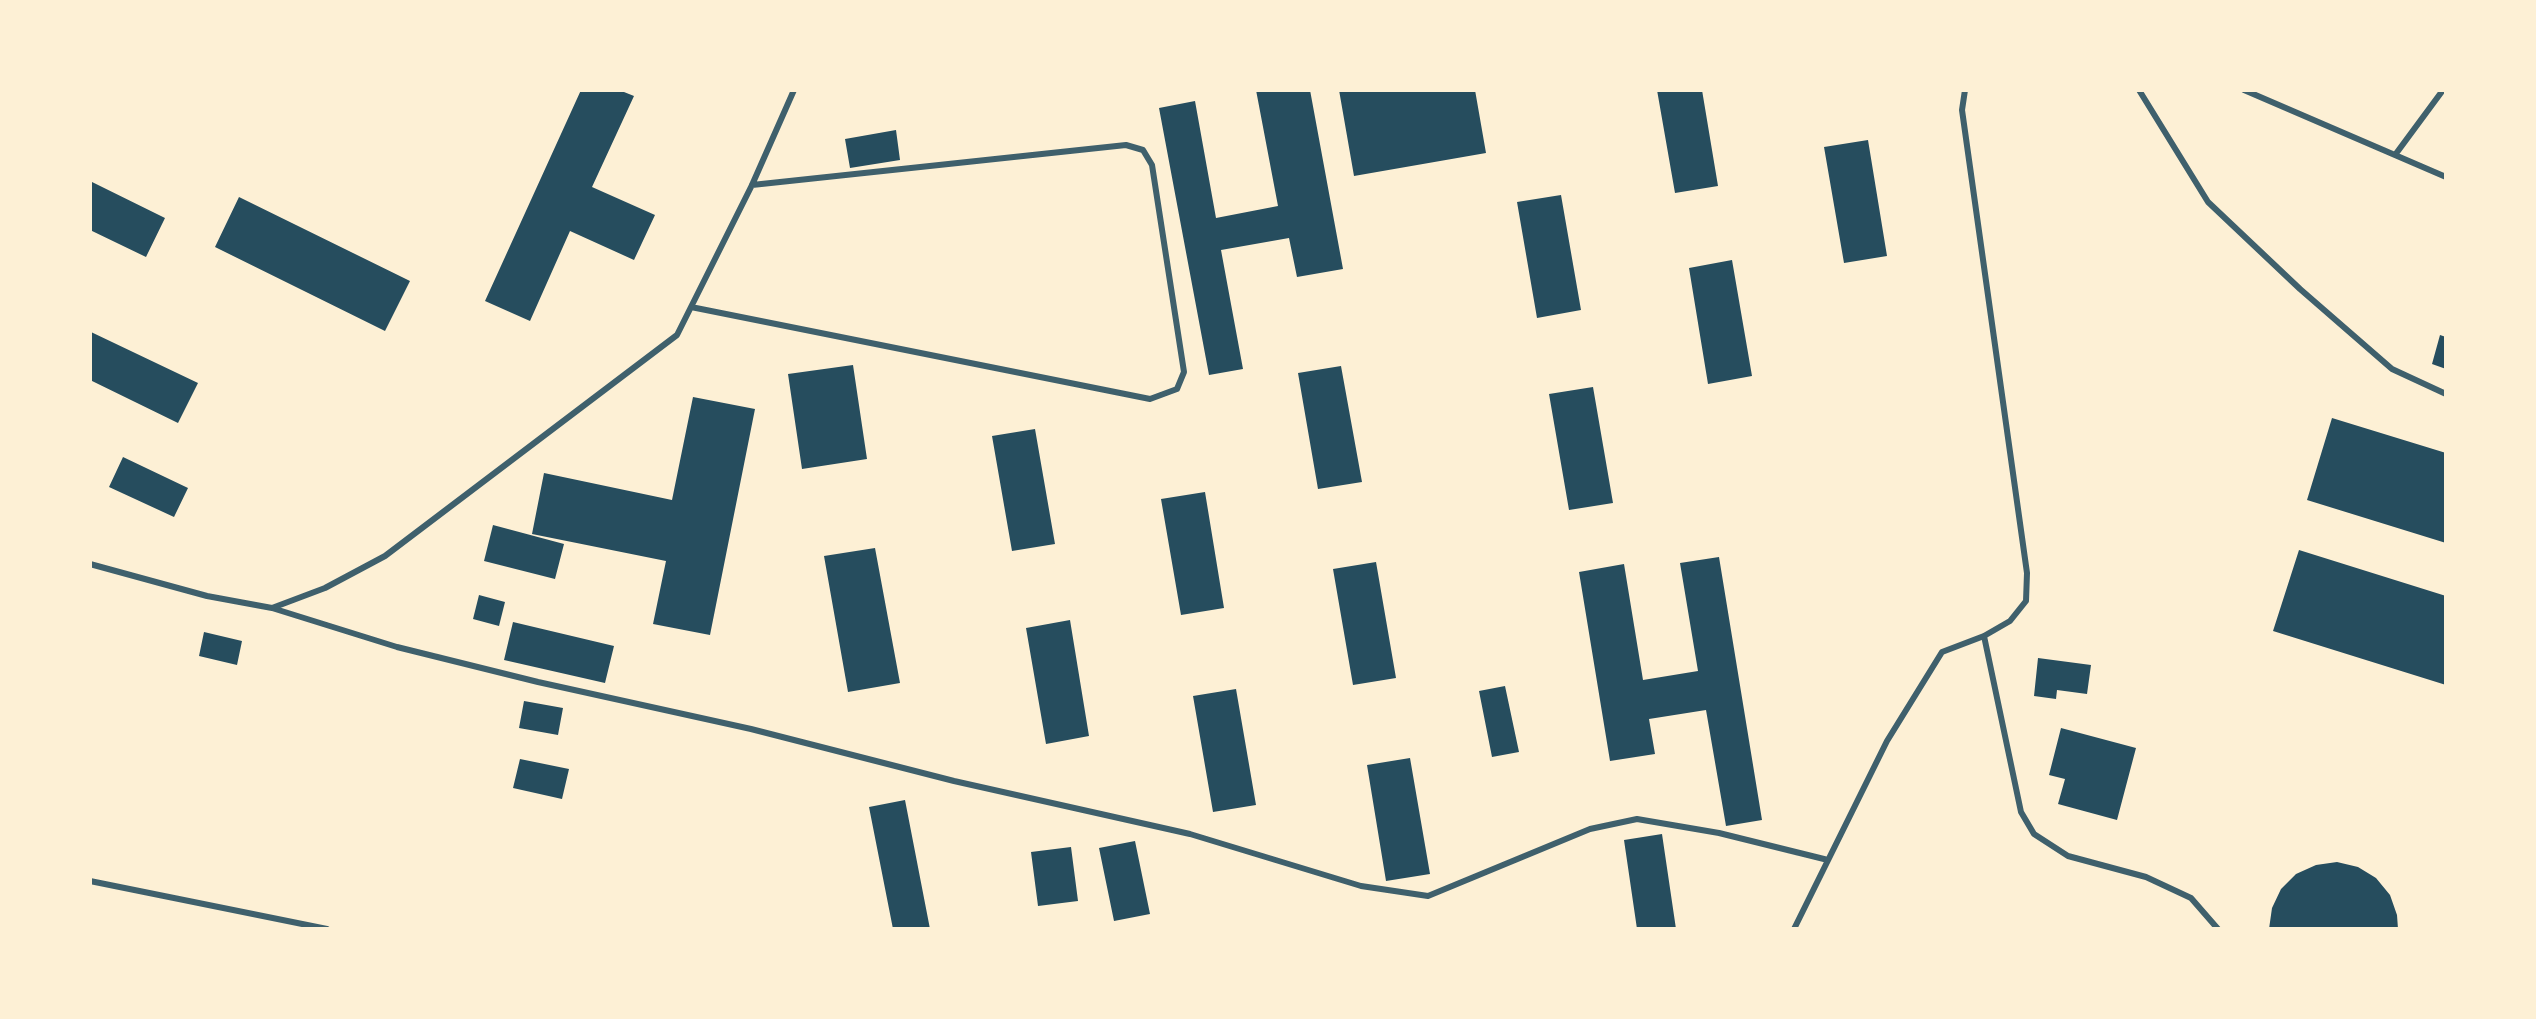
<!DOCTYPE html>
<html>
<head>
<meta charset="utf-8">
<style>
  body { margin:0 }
  #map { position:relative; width:2536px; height:1019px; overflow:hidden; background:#fdf0d5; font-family:"Exo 2",sans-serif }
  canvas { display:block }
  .frame { position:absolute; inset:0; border:92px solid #fdf0d5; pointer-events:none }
</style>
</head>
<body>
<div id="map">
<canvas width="2536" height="1019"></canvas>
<div class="frame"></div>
</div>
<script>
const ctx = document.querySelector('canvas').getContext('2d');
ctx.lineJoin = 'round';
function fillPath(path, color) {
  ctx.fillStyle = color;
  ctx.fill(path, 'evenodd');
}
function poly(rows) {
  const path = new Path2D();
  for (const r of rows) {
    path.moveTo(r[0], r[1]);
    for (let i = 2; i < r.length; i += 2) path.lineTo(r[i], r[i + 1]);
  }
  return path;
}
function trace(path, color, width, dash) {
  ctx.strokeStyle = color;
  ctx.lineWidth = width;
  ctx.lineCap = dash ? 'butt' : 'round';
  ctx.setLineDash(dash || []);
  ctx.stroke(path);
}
fillPath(poly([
  [581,90,619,90,634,96,592,187,655,215,634,260,570,231,530,321,485,301],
  [1256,90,1310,90,1343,269,1297,277,1289,238,1221,250,1243,369,1209,375,1159,108,1195,101,1216,218,1278,206],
  [1339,90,1475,90,1486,153,1354,176],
  [1657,90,1702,90,1718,186,1675,193],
  [896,130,900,160,850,168,845,139],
  [1868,140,1887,256,1844,263,1824,147],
  [90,181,165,218,146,257,90,230],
  [1561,195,1581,310,1537,318,1517,202],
  [239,197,410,281,385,331,215,247],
  [1732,260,1752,376,1708,384,1689,268],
  [91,332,198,383,178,423,90,380],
  [2440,335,2446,337,2446,369,2432,364],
  [853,365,867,459,802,469,788,374],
  [1341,366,1362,482,1318,489,1298,373],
  [1593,387,1613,503,1569,510,1549,394],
  [693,397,755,409,710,635,653,624,666,561,532,534,544,473,672,500],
  [2332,418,2446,453,2446,543,2307,500],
  [1035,429,1055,544,1012,551,992,436],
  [123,457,188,488,174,517,109,487],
  [1205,492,1224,608,1181,615,1161,499],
  [493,525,564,544,555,579,484,561],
  [875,548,900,683,848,692,824,556],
  [2299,550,2446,596,2446,685,2273,631],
  [1719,557,1762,820,1726,826,1706,710,1649,719,1655,754,1610,761,1579,572,1624,564,1643,680,1698,671,1680,563],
  [1376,562,1396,678,1353,685,1333,569],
  [479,595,505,602,499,626,473,619],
  [1070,620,1089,736,1046,744,1026,628],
  [513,622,614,646,605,683,504,660],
  [204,632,242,641,237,665,199,656],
  [2038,658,2091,665,2087,694,2057,690,2056,699,2034,696],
  [1505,686,1519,752,1492,757,1479,691],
  [1236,689,1256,805,1213,812,1193,696],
  [524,701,563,708,558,735,519,728],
  [2061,728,2136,748,2117,820,2058,804,2065,779,2049,775],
  [1410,758,1430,874,1386,881,1367,765],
  [520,759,569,769,562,799,513,788],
  [905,800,930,929,893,929,869,807],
  [1662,834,1676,929,1637,929,1624,840],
  [1135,841,1150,914,1114,921,1099,848],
  [1071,847,1078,901,1038,906,1031,852],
  [2337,862,2358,867,2376,878,2390,895,2397,915,2398,929,2269,929,2272,908,2281,889,2296,874,2316,865]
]), '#264d5e');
trace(poly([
  [2139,90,2208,202,2300,289,2392,369,2446,394],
  [2244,90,2446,177],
  [2395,155,2443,90],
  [691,307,1150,399,1177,389,1184,372,1152,165,1143,150,1126,145,752,185],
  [90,564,207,596,272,608,325,588,385,556,677,335,752,185,794,90],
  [272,608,397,647,538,682,751,729,954,781,1190,834,1361,886,1428,896,1590,829,1637,819,1719,833,1828,860],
  [1984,636,2021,812,2034,834,2068,856,2146,877,2191,898,2218,929],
  [90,881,327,929],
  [1794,929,1887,741,1942,652,1984,636,2010,621,2026,601,2027,573,1962,110,1965,90]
]), '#3f606c', 6);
</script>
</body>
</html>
